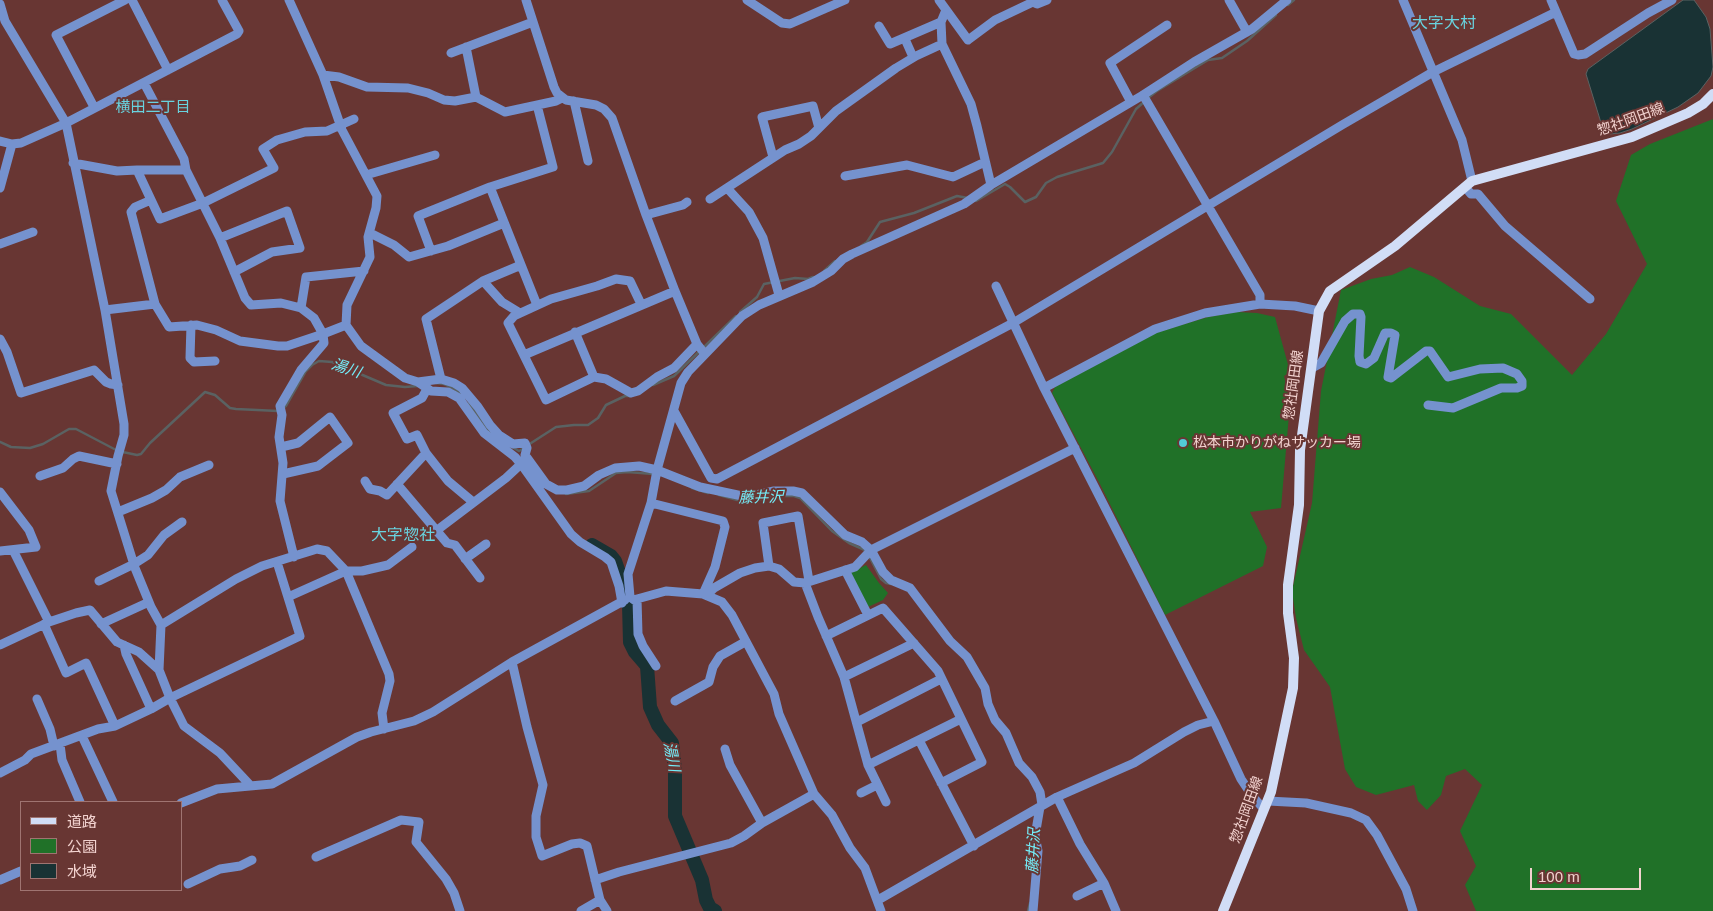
<!DOCTYPE html>
<html>
<head>
<meta charset="utf-8">
<style>
  body { margin:0 }
  #map { position:relative; width:1713px; height:911px; overflow:hidden; background:#683633; font-family:Arial,"Noto Sans JP",sans-serif }
  canvas { display:block }
  .legend { position:absolute; left:20px; top:801px; width:162px; height:90px; box-sizing:border-box; background:#683633; border:1px solid #9f7471; margin:0; padding:6px 9px; list-style:none; font-size:15px; color:#f2d2cf }
  .legend li { display:flex; align-items:center; gap:10px; height:25px }
  .legend b { width:25px; border:1px solid #9f7471 }
  .scale { position:absolute; left:1530px; top:868px; width:111px; height:22px; box-sizing:border-box; border:2px solid #f2d2cf; border-top:0; padding-left:6px; font-size:15px; line-height:18px; white-space:nowrap; color:#f2d2cf; -webkit-text-stroke:4px #683633; paint-order:stroke }
</style>
</head>
<body>
<div id="map">
<canvas width="1713" height="911"></canvas>
<ul class="legend">
<li><b style="height:6px;background:#d1ddf6"></b>道路</li>
<li><b style="height:14px;background:#207128"></b>公園</li>
<li><b style="height:14px;background:#193234"></b>水域</li>
</ul>
<div class="scale">100 m</div>
</div>
<script>
const ctx = document.querySelector('canvas').getContext('2d');
ctx.lineJoin = 'round';
function fillPath(path, color) {
  ctx.fillStyle = color;
  ctx.fill(path, 'evenodd');
}
function poly(rows) {
  const path = new Path2D();
  for (const r of rows) {
    path.moveTo(r[0], r[1]);
    for (let i = 2; i < r.length; i += 2) path.lineTo(r[i], r[i + 1]);
  }
  return path;
}
function trace(path, color, width, dash) {
  ctx.strokeStyle = color;
  ctx.lineWidth = width;
  ctx.lineCap = dash ? 'butt' : 'round';
  ctx.setLineDash(dash || []);
  ctx.stroke(path);
}
function write(font, color, halo, rows, align = 'center') {
  ctx.font = font + ' Arial,"Noto Sans JP",sans-serif';
  ctx.lineWidth = 4;
  ctx.setLineDash([]);
  ctx.textBaseline = 'middle';
  ctx.strokeStyle = halo;
  ctx.fillStyle = color;
  for (const [text, x, y, turn = 0] of rows) {
    ctx.save();
    ctx.translate(x, y);
    ctx.rotate((+turn || 0) * Math.PI / 180);
    ctx.textAlign = isNaN(turn) ? turn : align;
    if (halo) ctx.strokeText(text, 0, 0);
    ctx.fillText(text, 0, 0);
    ctx.restore();
  }
}
fillPath(poly([
  [1713,119,1713,911,1476,911,1465,885,1476,866,1460,831,1482,785,1465,769,1446,776,1441,795,1427,810,1418,801,1414,785,1376,795,1356,787,1345,769,1330,687,1304,650,1296,618,1292,591,1312,503,1321,391,1341,290,1371,279,1392,275,1410,267,1434,277,1480,306,1511,314,1572,375,1606,334,1647,264,1616,201,1631,155,1650,144],
  [1237,312,1257,313,1275,317,1290,372,1284,376,1290,403,1281,508,1250,512,1267,547,1263,566,1165,615,1100,484,1052,393,1055,387,1155,333,1208,317],
  [866,565,879,583,888,593,883,600,868,607,850,573]
]), '#207128');
const water = poly([
  [1683,0,1694,0,1706,17,1710,29,1713,67,1711,76,1698,93,1678,107,1632,129,1620,133,1610,134,1605,131,1602,126,1586,74,1588,69,1683,0]
]);
fillPath(water, '#193234');
trace(water, '#5a6262', 1);
trace(poly([
  [1288,5,1294,0],
  [1148,98,1157,91,1208,60,1222,58,1247,41,1276,15],
  [974,200,976,201,1005,184,1010,187,1025,202,1036,197,1046,183,1057,177,1103,163,1112,152,1136,109,1144,102],
  [861,246,867,242,880,222,914,213,957,196,968,198],
  [824,271,835,261],
  [740,312,757,297,764,284,795,278,808,279,813,277],
  [436,383,444,384,453,388,462,395],
  [653,385,674,376,736,316],
  [469,403,487,429,493,434],
  [283,408,286,406,306,371,312,365,319,361,332,362,386,385,405,387,418,386],
  [0,442,11,447,30,448,43,444,69,429,76,429,118,451,137,455,141,454,150,443,205,392,215,395,230,408,236,409,278,411],
  [528,445,556,427,574,425,588,425,598,418,606,405,625,396,631,396],
  [512,447,519,451,524,448],
  [692,488,708,493],
  [566,494,589,491,616,473,627,472,654,474],
  [719,495,741,501,755,501,775,496,794,496,800,498,832,531,849,543,867,551],
  [869,556,881,579,886,583,891,584],
  [1028,911,1030,903]
]), '#5a6262', 2.5);
trace(poly([
  [592,545,611,556,615,561,625,590],
  [629,604,630,642,635,652,647,666,650,707,658,725,672,743,675,770,675,816,702,880,706,900,710,908,715,911]
]), '#193234', 14);
trace(poly([
  [132,0,168,70],
  [289,0,323,75,342,130,377,196,376,208,368,237,370,257,347,305,346,325,361,346,405,378,418,382,431,391,448,392,459,398,484,433,515,457,521,464,571,534,580,542,605,557,611,562,619,586,622,603],
  [526,0,554,87,557,93,566,100,596,105,604,109,612,118,646,215,675,291,697,344,705,354],
  [747,0,782,23,790,24,845,0],
  [939,0,968,40,995,20,1033,2,1037,4,1047,0],
  [1229,0,1247,32],
  [1403,0,1462,140,1472,181],
  [1551,0,1574,54,1578,55,1585,54,1648,13,1672,0],
  [0,4,5,21,66,123,105,310,124,424,124,435,118,456,111,491,135,568,151,607,161,625,159,670,170,698,184,726,220,753,250,785],
  [946,10,941,22,942,44,971,104,977,126,991,185],
  [879,26,890,44,941,22],
  [905,39,913,57],
  [466,47,476,97],
  [451,53,533,22],
  [323,75,339,77,367,87,408,88,428,93,444,100,455,101,476,97,505,112,556,101,562,98],
  [144,83,184,159,186,170,220,238,245,298,251,305,281,303,301,308,314,318,323,334,287,346,278,346,240,341,216,330,197,325,169,327,155,304,131,212,135,207,151,200],
  [1143,95,1260,295,1260,304],
  [574,101,588,161],
  [1131,102,1110,63,1167,25],
  [94,107,56,35,125,0],
  [0,141,12,144,21,143,66,123,237,34,239,31,222,0],
  [773,157,762,117,813,106,819,128],
  [73,163,117,171,137,170,160,219,203,203,274,168,263,149,277,140,305,132,327,131,354,119],
  [137,170,186,170],
  [366,175,435,155],
  [845,176,907,165,953,177,985,162],
  [490,187,537,305],
  [1465,187,1471,194,1478,194,1505,226,1590,299],
  [0,188,12,144],
  [727,188,749,212,763,238,779,295],
  [710,199,785,150,799,144,811,136,836,111,896,68,916,56,942,44],
  [646,215,683,205,687,202],
  [370,233,394,245,409,257,448,246,504,223],
  [220,238,287,211,300,248,272,252,234,272],
  [0,244,33,232],
  [431,251,418,216,490,187,553,167,537,105],
  [996,286,1044,388,1214,721,1241,779,1253,797,1264,809],
  [301,308,306,277,364,271],
  [105,310,155,304],
  [520,313,502,302,483,281,521,265],
  [191,325,190,358,194,362,215,361],
  [575,332,594,377,546,400,508,323,514,316,551,299,597,286,616,279,630,281,641,304],
  [0,339,7,352,21,393,94,370,106,382,111,384,118,385],
  [524,355,675,291],
  [1312,368,1321,363,1345,321,1353,314,1360,314,1361,317,1359,356,1360,362,1366,364,1374,358,1385,333,1391,333,1395,335,1388,377,1391,378,1426,351,1430,351,1448,377,1480,369,1503,368,1517,374,1522,381,1522,386,1517,388,1501,388,1453,408,1428,405],
  [594,377,606,379,631,393,638,391,657,377,674,368,697,344],
  [441,379,426,319,483,281],
  [418,382,441,379,454,383,462,388,478,407,490,425,499,435,513,444,525,443,527,448,525,455,546,484,557,490,567,490,584,486,599,475,615,468,639,466,657,470,700,487,747,497,774,491,793,491,802,493,845,535,862,542,871,550,883,572,891,580,910,588,950,641,967,657,985,688,988,704,995,720,1006,733,1019,763,1032,777,1040,792,1042,805],
  [1044,388,1155,329,1205,313,1260,304,1295,306,1319,311],
  [427,389,422,398,393,413,407,439,417,435,426,453,448,481,473,502],
  [674,411,711,478,717,479,1013,323,1342,125,1433,72,1556,12],
  [281,447,298,443,330,417,348,443,318,466,283,474],
  [40,476,63,468,73,459,79,456,117,464],
  [365,481,370,489,380,491,387,495,426,453],
  [397,484,447,543,455,545,480,578],
  [0,492,29,530,36,547,0,551],
  [651,503,723,521,725,527,715,567,703,594],
  [118,512,152,498,166,490,180,477,209,465],
  [436,531,506,478,521,464],
  [13,550,49,622],
  [294,557,280,501,283,463,279,437,282,415,280,406,301,370,324,343,323,334,346,325],
  [465,559,486,544],
  [769,566,763,523,798,516,809,581],
  [845,570,868,615],
  [99,581,134,564,148,555,164,535,182,522],
  [805,583,818,617,844,677,868,765,886,802],
  [707,595,714,588,740,573,755,568,769,566,779,569,794,582,805,583,855,567,871,550,1075,448],
  [288,597,346,571,362,571,388,565,412,547],
  [630,597,628,574,651,503,657,470,681,383,688,372,742,316,759,305,813,282,831,271,843,259,852,254,964,204,991,185,1143,95,1194,62,1252,29,1287,0],
  [630,597,634,600,637,599,666,591,703,594,722,602,732,615,774,694,779,714,814,794,832,815,850,848,865,868,881,911],
  [637,599,638,634,643,646,656,666],
  [44,624,66,673,86,663,115,726],
  [101,624,149,602],
  [161,625,236,579,262,566,317,549,327,551,346,571,389,674,390,681,382,713,384,729],
  [826,636,883,608,938,671,982,762,941,783],
  [0,645,49,622,76,613,90,610,117,642,139,652,159,670],
  [124,645,126,654,151,709],
  [512,662,527,727,543,785,536,816,536,837,542,856,572,844,580,843,587,846,600,900,607,911],
  [844,677,914,643],
  [37,699,50,729,54,746],
  [675,701,709,682,713,667,720,656,745,642],
  [857,722,941,679],
  [82,736,113,802],
  [919,740,974,846],
  [60,744,62,760,80,802],
  [725,749,730,765,762,823],
  [868,765,961,719],
  [0,773,25,760,31,754,98,729,115,726,151,709,170,698,300,636,277,562],
  [861,793,877,785],
  [1057,797,1080,844,1104,883,1077,896],
  [1268,801,1306,803,1351,813,1366,820,1377,835,1406,889,1413,911],
  [181,803,217,789,272,784,357,737,371,732,414,721,433,712,512,662,625,600],
  [316,857,401,820,419,822,416,842,446,879,454,893,460,911],
  [0,880,21,871],
  [595,880,619,872,731,843,744,836,762,823,814,794],
  [1104,883,1116,911],
  [188,884,220,869,240,866,252,860],
  [878,900,1057,797,1134,763,1184,732,1198,725,1214,721],
  [581,911,600,900],
  [1033,911,1038,851,1035,836,1040,807]
]), '#7592ce', 9);
trace(poly([
  [1223,911,1271,792,1293,688,1294,658,1288,613,1288,585,1299,505,1300,450,1319,311,1330,291,1395,246,1472,181,1632,137,1688,113,1703,104,1713,94]
]), '#d1ddf6', 10);
for (const [x, y, r, color] of [
  [1183,443,5,"#52cbd8"]
]) {
  const dot = new Path2D();
  dot.arc(x, y, r, 0, 2 * Math.PI);
  ctx.fillStyle = color;
  ctx.fill(dot);
  trace(dot, '#683633', 2);
}
write('14px', '#f2d2cf', '#683633', [
  ["惣社岡田線",1631,120,-20],
  ["惣社岡田線",1294,385,-82],
  ["惣社岡田線",1247,810,-70]
]);
write('14px', '#f2d2cf', '#683633', [
  ["松本市かりがねサッカー場",1193,443]
], 'left');
write('15px', '#68d3df', '#683633', [
  ["横田二丁目",153,108]
]);
write('italic 15px', '#74edf9', '#683633', [
  ["湯川",346,369,18],
  ["藤井沢",761,498,-1],
  ["湯川",671,757,79],
  ["藤井沢",1034,851,-87]
]);
write('16px', '#68d3df', '#683633', [
  ["大字大村",1444,24],
  ["大字惣社",403,536]
]);
</script>
</body>
</html>
